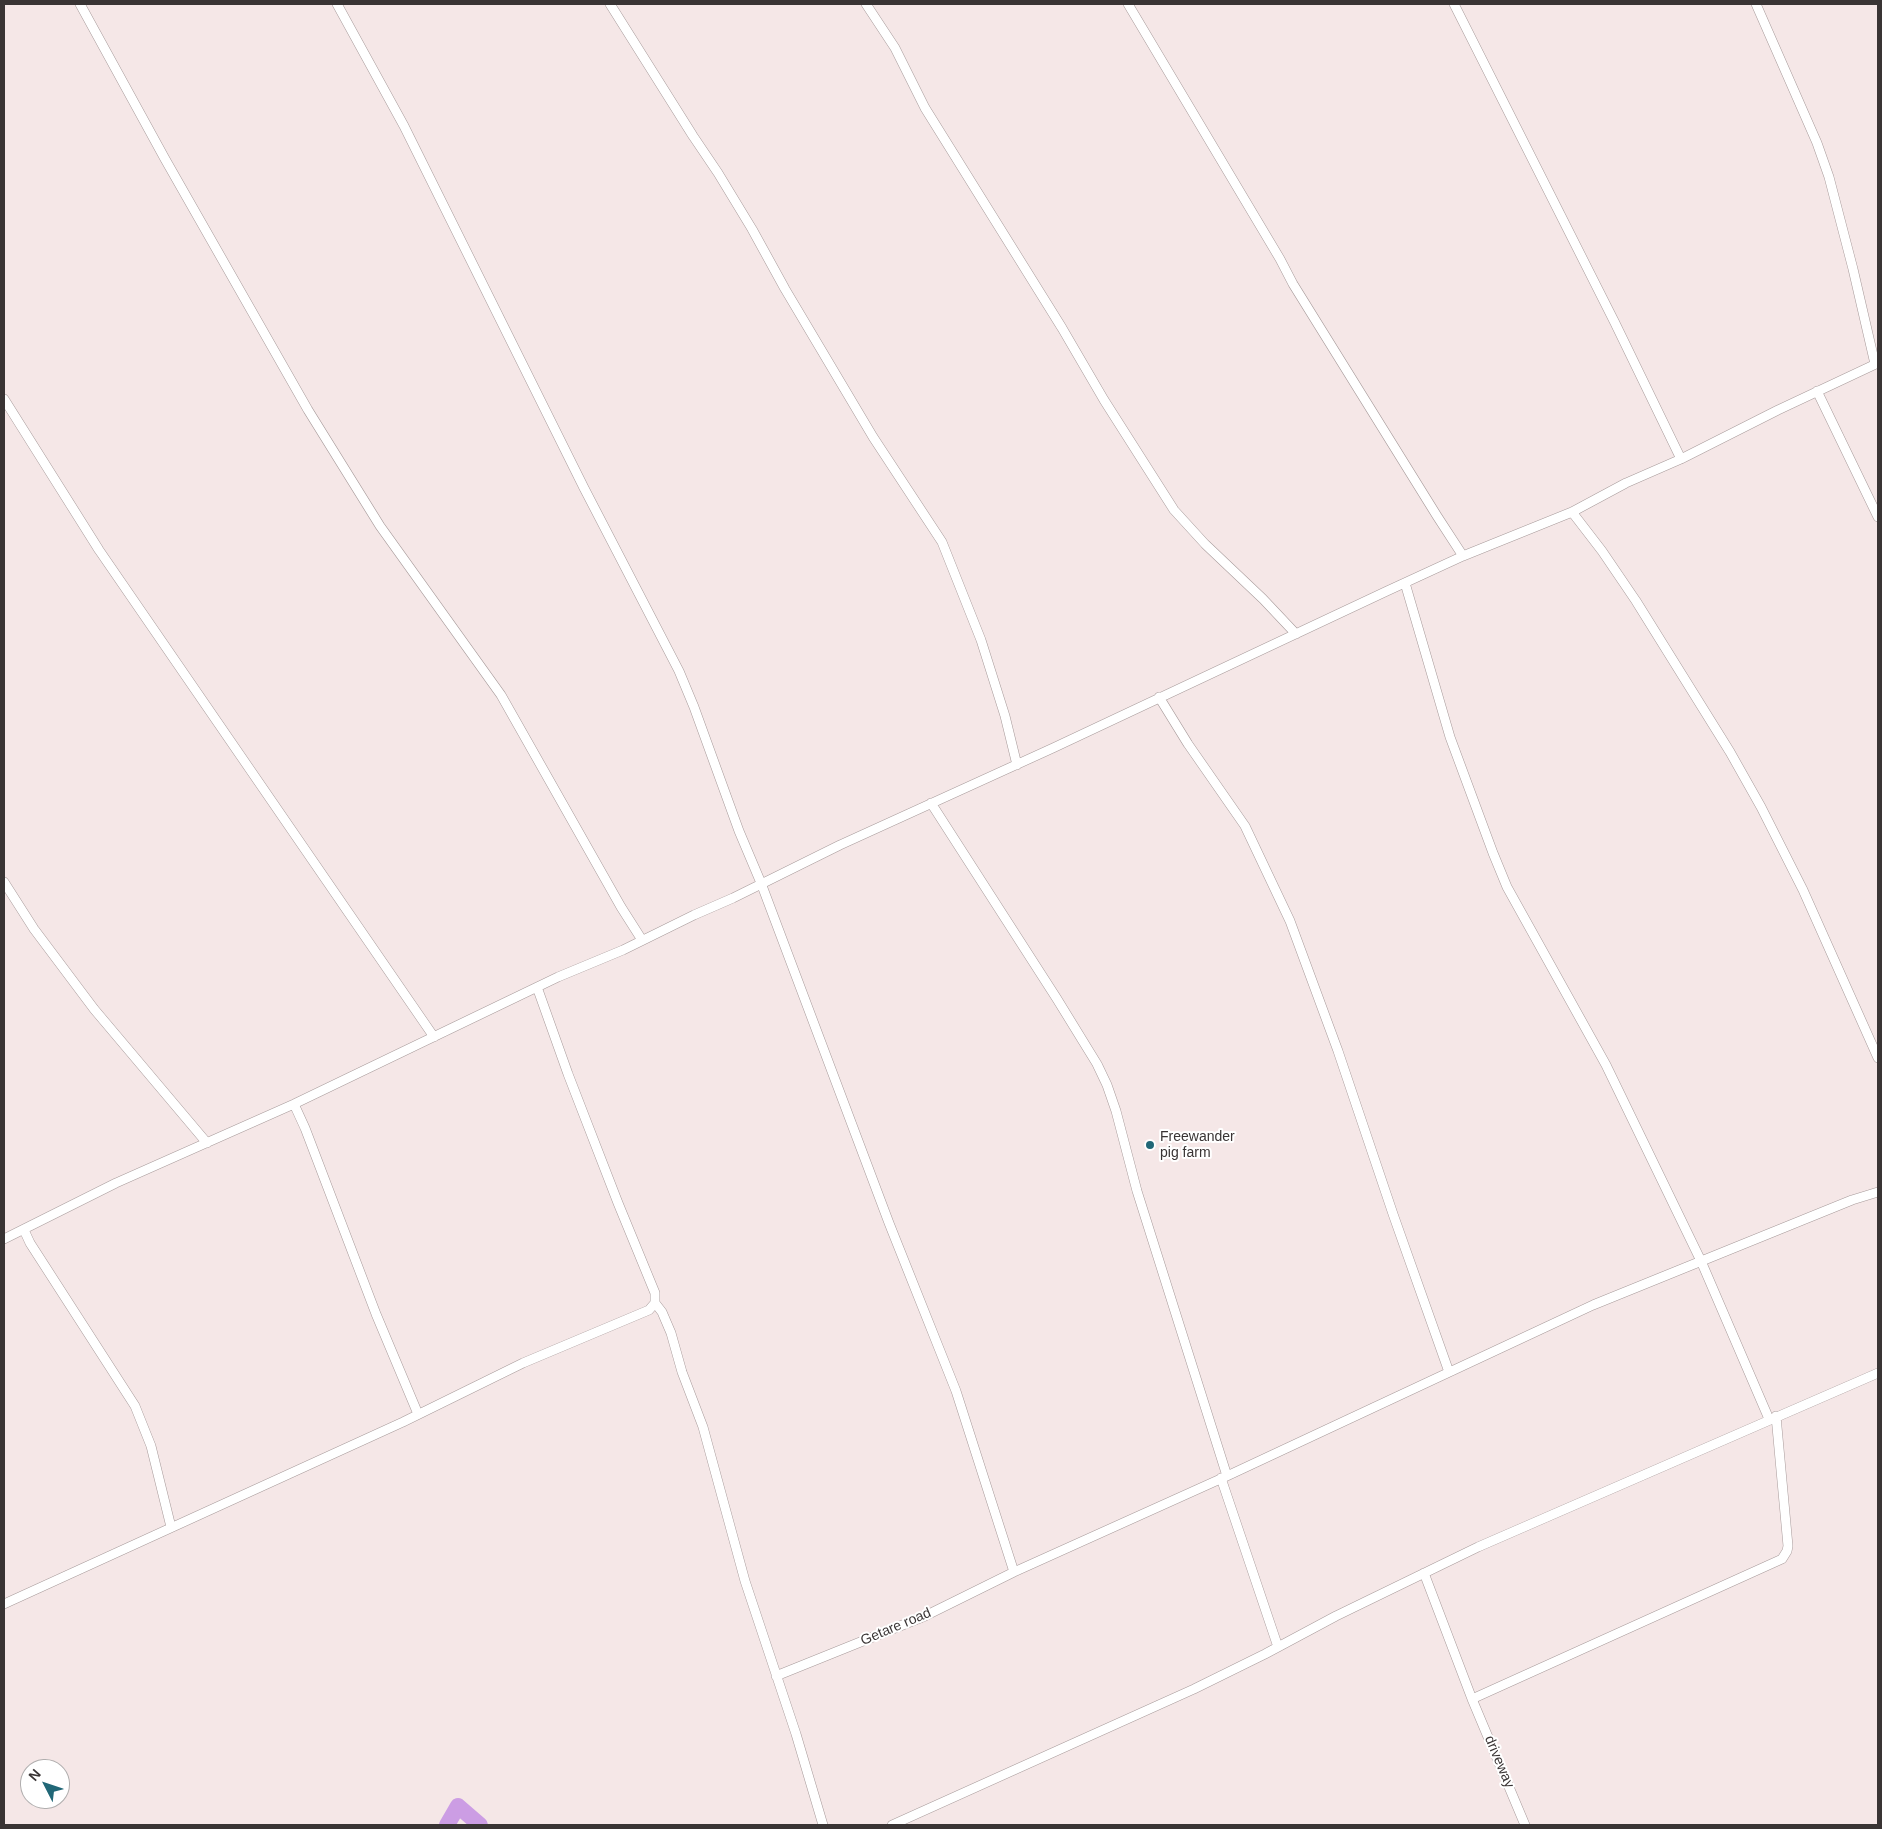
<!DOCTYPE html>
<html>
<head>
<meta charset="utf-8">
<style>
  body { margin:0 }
  #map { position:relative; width:1882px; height:1829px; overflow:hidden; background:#f5e7e7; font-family:Helvetica,sans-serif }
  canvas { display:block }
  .frame { position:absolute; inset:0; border:5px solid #393434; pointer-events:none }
  .north { position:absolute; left:20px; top:1759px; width:50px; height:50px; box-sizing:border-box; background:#fff; border:1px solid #b0aeae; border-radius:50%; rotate:311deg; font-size:14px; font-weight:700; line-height:20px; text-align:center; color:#393434 }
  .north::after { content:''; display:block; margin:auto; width:18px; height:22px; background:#216777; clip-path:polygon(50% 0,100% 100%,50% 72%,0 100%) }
</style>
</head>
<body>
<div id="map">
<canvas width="1882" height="1829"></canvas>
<div class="frame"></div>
<div class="north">N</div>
</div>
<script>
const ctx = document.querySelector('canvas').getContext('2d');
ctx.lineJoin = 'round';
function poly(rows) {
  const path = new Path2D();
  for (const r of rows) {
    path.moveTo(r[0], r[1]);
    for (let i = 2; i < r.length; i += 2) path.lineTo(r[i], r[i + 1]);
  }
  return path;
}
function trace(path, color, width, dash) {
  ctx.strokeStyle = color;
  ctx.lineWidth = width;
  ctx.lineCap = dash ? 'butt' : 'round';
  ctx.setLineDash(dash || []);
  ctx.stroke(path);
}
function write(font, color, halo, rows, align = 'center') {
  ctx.font = font + ' Helvetica,sans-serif';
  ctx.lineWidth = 4;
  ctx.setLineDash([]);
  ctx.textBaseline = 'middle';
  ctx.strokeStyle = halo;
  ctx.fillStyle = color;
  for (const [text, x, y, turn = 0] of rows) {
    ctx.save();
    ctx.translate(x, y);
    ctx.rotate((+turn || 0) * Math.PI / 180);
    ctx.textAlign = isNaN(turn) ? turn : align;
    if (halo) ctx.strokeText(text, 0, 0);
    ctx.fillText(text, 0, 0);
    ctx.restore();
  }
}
trace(poly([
  [447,1825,458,1806,480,1825]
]), '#cc9de4', 16);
const minor = poly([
  [80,4,165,159,308,410,380,526,501,695,621,907,642,940],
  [337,4,404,126,584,488,679,671,694,707,739,831,761,883,889,1223,956,1391,1014,1572,1227,1476,1593,1305,1852,1200,1878,1192],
  [610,4,693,136,718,173,752,229,785,289,873,437,942,542,981,640,1005,716,1017,765],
  [866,4,895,48,925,108,1062,328,1104,400,1174,510,1205,544,1263,599,1296,634],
  [1128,4,1280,259,1293,284,1437,516,1463,556],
  [1454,4,1615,323,1681,459],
  [1756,4,1817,143,1829,177,1853,269,1875,364],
  [1817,391,1878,517],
  [4,399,99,550,434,1037],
  [1572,512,1602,551,1636,601,1730,752,1761,807,1803,890,1878,1058],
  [1405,583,1450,737,1493,853,1507,887,1606,1065,1701,1261,1769,1419],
  [1159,697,1188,744,1245,826,1290,921,1338,1051,1393,1214,1449,1372],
  [931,803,1057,999,1097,1064,1107,1085,1116,1111,1137,1191,1227,1476],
  [4,882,34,929,94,1009,207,1143],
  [294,1104,305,1128,376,1314,418,1414],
  [24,1230,30,1243,135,1406,151,1446,171,1527],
  [4,1239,116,1183,294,1104,558,977,623,950,694,915,733,898,840,845,1053,748,1387,591,1463,556,1572,512,1626,483,1681,459,1778,410,1878,363],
  [655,1303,662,1312,671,1333,682,1372,703,1427,745,1581,796,1734,823,1825],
  [1221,1478,1278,1647],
  [1424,1573,1472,1699,1525,1825],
  [4,1604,403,1422,523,1363,649,1310,655,1303,655,1293,618,1203,568,1074,537,987],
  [776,1676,925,1616,1014,1572],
  [1472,1699,1782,1559,1787,1551,1788,1546,1776,1416],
  [892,1825,1194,1689,1265,1654,1336,1616,1478,1547,1878,1373]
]);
trace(minor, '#a79a9a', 10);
trace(minor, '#fff', 9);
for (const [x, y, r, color] of [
  [1150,1145,5,"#216777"]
]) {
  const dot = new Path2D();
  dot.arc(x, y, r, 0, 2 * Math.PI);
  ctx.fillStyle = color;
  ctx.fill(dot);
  trace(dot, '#fff', 2);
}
write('14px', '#393434', '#fff', [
  ["Freewander",1160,1137],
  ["pig farm",1160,1153]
], 'left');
write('14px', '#393434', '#fff', [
  ["Getare road",896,1627,-23],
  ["driveway",1499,1762,67]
]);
</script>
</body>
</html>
